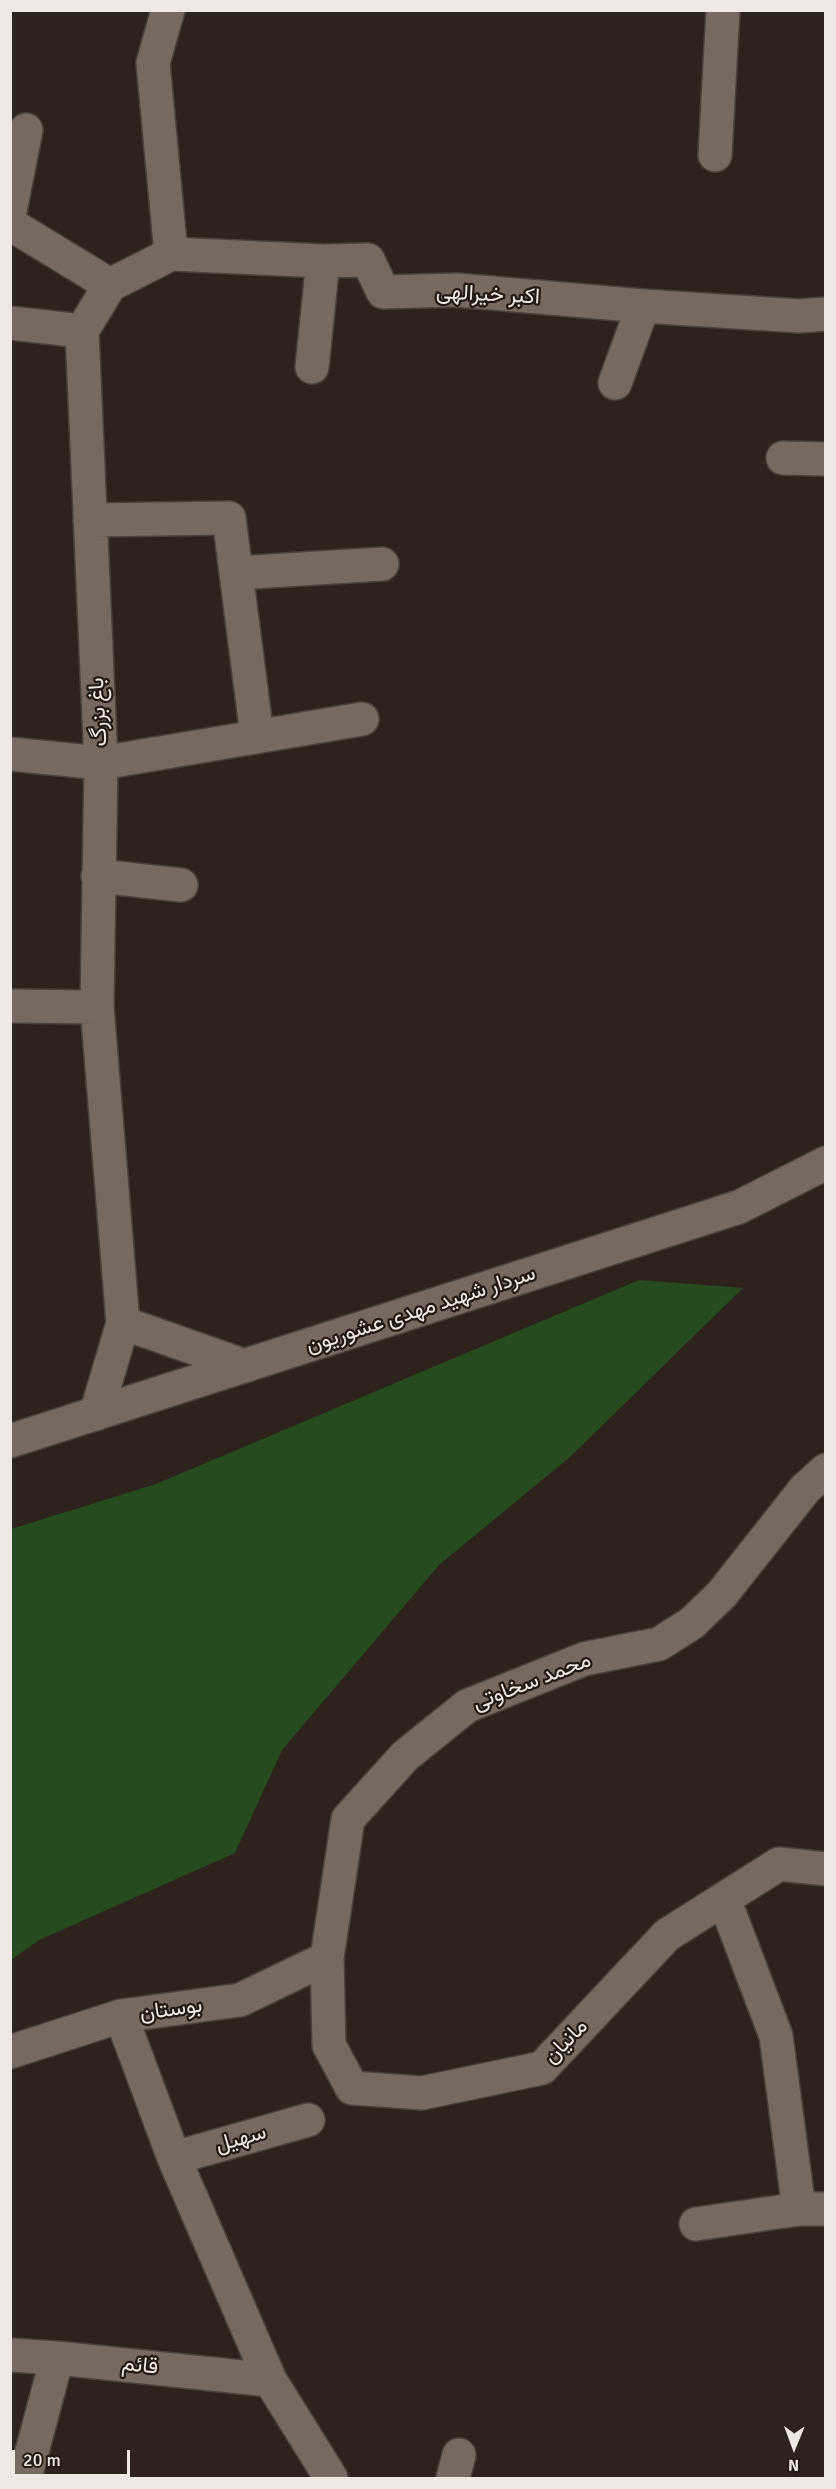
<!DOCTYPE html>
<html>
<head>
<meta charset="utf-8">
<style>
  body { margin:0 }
  #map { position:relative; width:836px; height:2489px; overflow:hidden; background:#2d231c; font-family:Signika,sans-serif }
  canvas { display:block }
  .frame { position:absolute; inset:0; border:12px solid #efe7e3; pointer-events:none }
  .north { position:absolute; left:764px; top:2417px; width:60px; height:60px; -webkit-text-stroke:4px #231913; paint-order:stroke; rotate:181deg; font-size:16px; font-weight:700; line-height:24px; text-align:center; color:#efe7e3 }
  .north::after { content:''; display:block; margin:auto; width:21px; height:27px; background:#efe7e3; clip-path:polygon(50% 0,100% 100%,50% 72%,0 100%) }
  .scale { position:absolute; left:12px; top:2450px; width:118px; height:27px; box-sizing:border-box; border:3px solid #efe7e3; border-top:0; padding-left:8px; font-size:18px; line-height:21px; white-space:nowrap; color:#efe7e3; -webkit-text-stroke:4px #231913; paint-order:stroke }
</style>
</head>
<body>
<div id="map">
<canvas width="836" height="2489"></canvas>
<div class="frame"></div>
<div class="north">N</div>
<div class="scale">20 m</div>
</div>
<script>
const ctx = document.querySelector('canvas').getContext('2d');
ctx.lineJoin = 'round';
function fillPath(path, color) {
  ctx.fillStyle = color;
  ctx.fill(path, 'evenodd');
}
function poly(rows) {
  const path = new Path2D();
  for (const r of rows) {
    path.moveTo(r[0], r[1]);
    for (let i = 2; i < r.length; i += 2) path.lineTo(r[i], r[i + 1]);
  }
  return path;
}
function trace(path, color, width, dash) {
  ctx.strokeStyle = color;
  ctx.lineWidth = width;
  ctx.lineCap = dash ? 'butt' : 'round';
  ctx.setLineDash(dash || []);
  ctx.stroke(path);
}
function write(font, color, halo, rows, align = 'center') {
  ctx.font = font + ' Signika,Vazirmatn,sans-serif';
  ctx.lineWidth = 4.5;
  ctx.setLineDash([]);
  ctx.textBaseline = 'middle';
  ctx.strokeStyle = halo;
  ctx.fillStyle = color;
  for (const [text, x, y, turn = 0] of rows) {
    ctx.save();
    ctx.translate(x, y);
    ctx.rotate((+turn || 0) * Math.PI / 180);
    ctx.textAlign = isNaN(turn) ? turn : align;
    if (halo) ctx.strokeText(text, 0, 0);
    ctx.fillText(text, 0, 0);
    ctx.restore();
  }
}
fillPath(poly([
  [639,1280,743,1288,570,1457,439,1565,282,1750,235,1853,39,1940,11,1960,11,1529,156,1484]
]), '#254b1e');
const minor = poly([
  [715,155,723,10],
  [10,211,26,130],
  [10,224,110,285],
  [171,254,323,261,368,260,383,292,457,290,643,306,799,316,826,314],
  [10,323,82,331,110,285,171,254,153,63,168,10],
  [82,331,101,763,97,1007,123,1323,96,1414],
  [312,367,323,261],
  [615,383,643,306],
  [783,458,826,459],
  [90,520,229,518,257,736],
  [237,573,382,564],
  [10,754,101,763,362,719],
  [98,876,181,885],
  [10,1006,97,1007],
  [123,1323,245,1366],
  [826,1470,805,1489,722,1594,692,1623,659,1644,584,1659,467,1706,405,1756,348,1819,327,1958,329,2045,352,2088,422,2093,542,2068,667,1935,779,1864,826,1869],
  [724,1899,776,2036,799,2209],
  [121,2016,174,2158,270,2380,331,2478],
  [10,2052,121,2016,240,2000,327,1958],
  [174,2158,308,2120],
  [696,2224,799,2209,826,2209],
  [10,2355,57,2358,270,2380],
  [26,2474,57,2358],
  [453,2478,459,2455]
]);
const tertiary = poly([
  [10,1441,739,1207,826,1163]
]);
trace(minor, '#49413b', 36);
trace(tertiary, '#49413b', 36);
trace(minor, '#756960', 33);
trace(tertiary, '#756960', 33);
write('22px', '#efe7e3', '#231913', [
  ["اکبر خیرالهی",488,295,3],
  ["باغ بزرگ",99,712,-93],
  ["سردار شهید مهدی عشوریون",421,1310,-18],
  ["محمد سخاوتی",532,1682,-21],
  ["بوستان",171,2010,-8],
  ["مانیان",566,2042,-46],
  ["سهیل",241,2139,-16],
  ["قائم",140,2366,6]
]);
</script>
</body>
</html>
